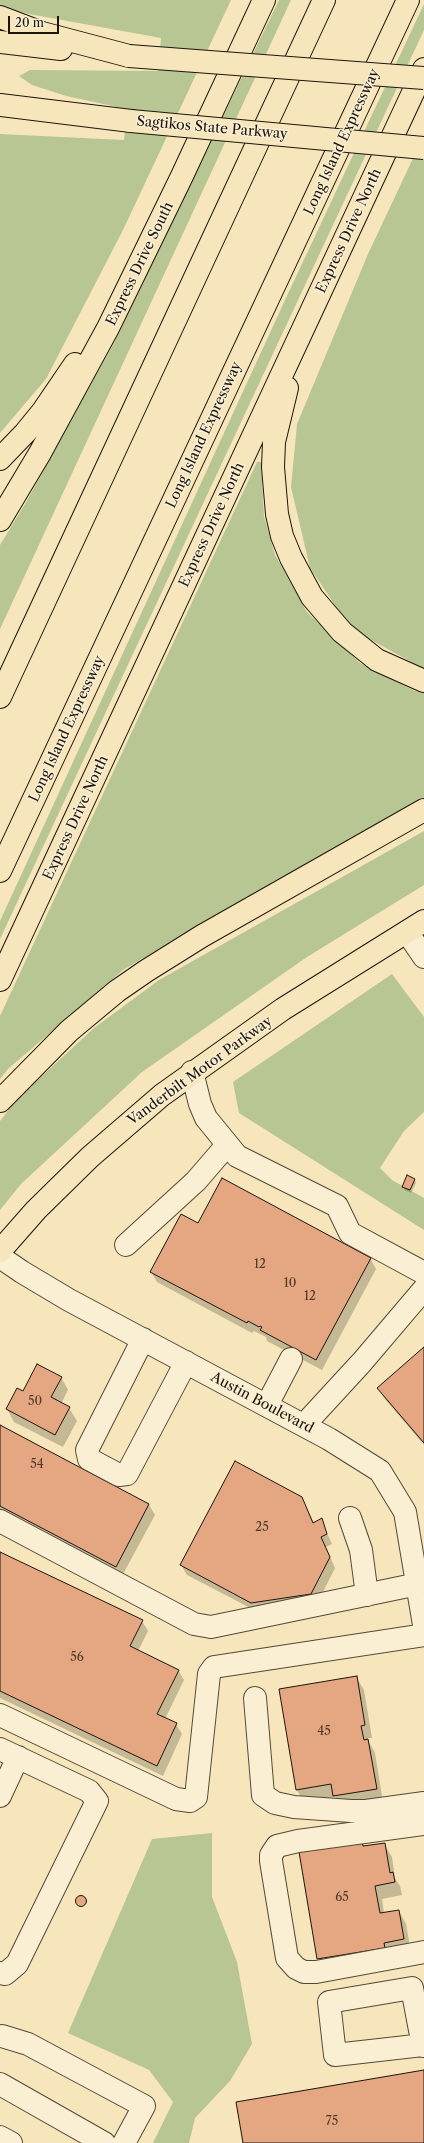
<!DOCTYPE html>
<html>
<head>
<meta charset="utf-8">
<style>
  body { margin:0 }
  #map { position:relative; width:424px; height:2143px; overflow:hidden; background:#f7e6bb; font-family:"Libre Caslon Text",serif }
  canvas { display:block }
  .scale { position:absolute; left:8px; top:16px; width:51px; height:18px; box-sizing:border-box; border:2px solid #1c150c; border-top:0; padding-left:5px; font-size:12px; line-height:14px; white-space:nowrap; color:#1c150c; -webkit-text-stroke:3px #faefd3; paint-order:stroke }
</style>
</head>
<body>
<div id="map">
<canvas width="424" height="2143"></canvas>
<div class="scale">20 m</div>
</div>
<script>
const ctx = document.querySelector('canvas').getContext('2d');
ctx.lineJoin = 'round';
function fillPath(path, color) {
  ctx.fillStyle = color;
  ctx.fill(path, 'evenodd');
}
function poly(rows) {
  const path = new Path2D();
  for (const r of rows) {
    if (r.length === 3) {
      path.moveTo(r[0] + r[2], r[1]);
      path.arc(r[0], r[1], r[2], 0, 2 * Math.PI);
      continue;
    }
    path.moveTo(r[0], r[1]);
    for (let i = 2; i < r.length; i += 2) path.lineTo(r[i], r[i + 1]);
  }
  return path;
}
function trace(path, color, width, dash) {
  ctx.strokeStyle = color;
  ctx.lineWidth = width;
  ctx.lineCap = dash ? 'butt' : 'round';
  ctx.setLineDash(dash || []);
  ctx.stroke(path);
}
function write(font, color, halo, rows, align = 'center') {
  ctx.font = font + ' "Libre Caslon Text",serif';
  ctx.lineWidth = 3;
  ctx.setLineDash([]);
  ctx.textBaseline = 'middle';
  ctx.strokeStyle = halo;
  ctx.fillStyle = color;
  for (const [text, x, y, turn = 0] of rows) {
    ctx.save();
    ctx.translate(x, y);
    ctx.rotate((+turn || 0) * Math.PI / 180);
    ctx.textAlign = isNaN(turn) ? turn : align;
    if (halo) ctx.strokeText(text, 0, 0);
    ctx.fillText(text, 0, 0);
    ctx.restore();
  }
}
fillPath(poly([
  [0,0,231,0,123,230,46,379,0,433,0,134,124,140,127,109,66,96,32,85,19,76,30,70,158,71,161,38,7,10,0,6],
  [279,0,291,0,0,629,0,545,25,504,114,343],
  [424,4,424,30,0,939,0,921,285,300],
  [424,135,424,669,351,629,310,568,291,487,297,424,368,254],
  [257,462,261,462,264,516,275,555,307,612,360,663,415,691,424,693,424,799,387,821,266,886,123,970,8,1069,0,1079,0,1016],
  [424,831,424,885,307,957,142,1072,21,1184,0,1210,0,1121,17,1099,94,1028,159,980],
  [392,974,424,1017,424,1112,404,1131,380,1168,392,1180,424,1198,424,1230,239,1113,233,1082],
  [212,1833,212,1897,237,1962,252,2044,230,2081,195,2118,189,2143,153,2143,173,2102,149,2070,68,2033,152,1839]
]), '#b8c693');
fillPath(poly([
  [414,1179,416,1183,411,1193,405,1190,403,1187],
  [370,1258,376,1269,322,1370,267,1341,266,1337,254,1331,252,1333,157,1282,151,1272],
  [424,1348,424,1445,384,1398,378,1388],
  [61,1377,68,1390,61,1404,69,1408,77,1421,63,1447,14,1422,7,1409,24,1392],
  [0,1426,149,1505,155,1515,122,1576,0,1512],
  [301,1497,314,1523,321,1520,332,1544,326,1547,335,1568,317,1604,258,1612,187,1575,181,1565],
  [0,1553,142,1621,148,1631,138,1651,178,1670,184,1680,165,1719,176,1724,182,1734,163,1776,0,1698],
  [356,1677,364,1690,372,1738,368,1738,369,1742,375,1753,383,1802,341,1809,335,1797,304,1803,297,1790],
  [362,1842,365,1847,384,1844,392,1857,395,1878,400,1886,402,1895,382,1899,384,1913,399,1911,406,1924,411,1952,325,1972,318,1959,299,1847],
  [82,1901,5]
]), '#0003');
const building = poly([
  [407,1175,415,1179,410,1190,402,1187,407,1175],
  [222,1178,371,1258,316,1360,260,1330,262,1327,260,1326,259,1327,248,1321,247,1323,150,1272,181,1214,198,1223,222,1178],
  [424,1347,424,1443,377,1388,424,1347],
  [37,1364,62,1377,51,1397,70,1407,55,1435,6,1409,17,1388,23,1391,37,1364],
  [0,1425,149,1504,116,1567,0,1506,0,1425],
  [235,1461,302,1497,313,1523,322,1518,327,1534,321,1537,330,1557,311,1594,251,1603,180,1565,235,1461],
  [0,1552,143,1620,130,1646,179,1670,157,1714,177,1723,157,1766,0,1691,0,1552],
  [357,1676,365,1725,361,1726,364,1740,368,1739,377,1789,333,1796,331,1784,296,1790,279,1689,357,1676],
  [362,1841,363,1846,385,1843,390,1873,393,1872,395,1882,375,1886,380,1913,399,1910,404,1939,384,1943,385,1948,317,1959,298,1846,362,1841],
  [81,1901,5.5],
  [424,2070,424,2143,243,2143,236,2102,424,2070]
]);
fillPath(building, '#e5a781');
trace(building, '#1c150c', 1);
const minor = poly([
  [407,932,424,957],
  [192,1072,200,1104,206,1118,237,1156,337,1206,350,1233,424,1273],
  [126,1245,196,1181,227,1145],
  [0,1257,22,1272,69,1300,329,1439,380,1471,405,1512,424,1625],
  [143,1339,87,1450,89,1459,119,1475,127,1474,186,1362],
  [267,1405,291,1359],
  [304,1425,362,1362,424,1289],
  [350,1518,361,1550,367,1595],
  [0,1521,194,1624,211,1627,418,1584],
  [255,1698,263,1795,275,1803,294,1807,351,1811,366,1811,424,1803],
  [0,1715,176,1799,190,1801,196,1797,209,1674,214,1667,424,1635],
  [0,1749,89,1791,97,1801,17,1964,5,1974,0,1973],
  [0,1796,18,1757],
  [424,1824,298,1841,277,1846,271,1855,271,1861,287,1958,296,1968,304,1972,316,1972,424,1952],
  [2,2036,28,2044,144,2106,124,2143],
  [423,2046,412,1988,329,2002,335,2055,424,2045],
  [0,2084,104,2143],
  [0,2137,11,2143]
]);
const major = poly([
  [0,1251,36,1210,90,1157,162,1095,283,1009,424,921]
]);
const highway = poly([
  [0,17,42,33,129,56],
  [0,42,61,49],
  [0,105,131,121],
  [287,388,274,442,273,467,277,514,282,536,291,558,312,597,342,632,377,660,424,681],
  [0,459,25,433,43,411,75,364],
  [0,520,40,453,108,328,182,176,264,0],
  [0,697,324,0],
  [0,871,408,0],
  [0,980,424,69],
  [0,1101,69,1031,117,991,146,971,202,936,424,810]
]);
trace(minor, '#534938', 24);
trace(major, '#1c150c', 24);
trace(highway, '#1c150c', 24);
trace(minor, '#faefd3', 22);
trace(major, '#f7e6bb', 22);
trace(highway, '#f7e6bb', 22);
const highwayBridge = poly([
  [129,56,424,78],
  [131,121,424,148]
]);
trace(highwayBridge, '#1c150c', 24, []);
trace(highwayBridge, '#f7e6bb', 22);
write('12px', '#4e3a29', null, [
  ["12",260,1265],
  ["10",290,1284],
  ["12",310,1297],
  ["50",35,1402],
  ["54",37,1465],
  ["25",262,1528],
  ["56",77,1658],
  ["45",324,1732],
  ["65",342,1898],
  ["75",332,2122]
]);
write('14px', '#1c150c', '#faefd3', [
  ["Sagtikos State Parkway",212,128,5],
  ["Long Island Expressway",342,142,-65],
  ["Express Drive North",349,231,-65],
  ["Express Drive South",140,264,-64],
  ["Long Island Expressway",204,435,-65],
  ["Express Drive North",212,525,-65],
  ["Long Island Expressway",67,729,-65],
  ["Express Drive North",76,818,-65],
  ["Vanderbilt Motor Parkway",200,1071,-36],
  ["Austin Boulevard",262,1403,28]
]);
</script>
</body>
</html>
